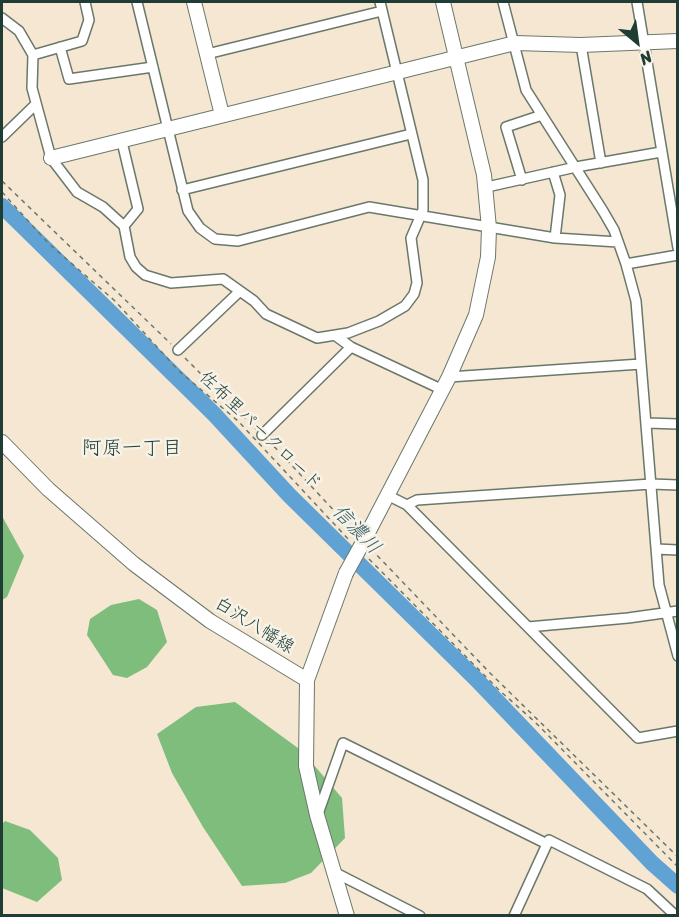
<!DOCTYPE html>
<html>
<head>
<meta charset="utf-8">
<style>
  body { margin:0 }
  #map { position:relative; width:679px; height:917px; overflow:hidden; background:#f5e7d2; font-family:Sriracha,sans-serif }
  canvas { display:block }
  .frame { position:absolute; inset:0; border:3px solid #1f3d34; pointer-events:none }
  .north { position:absolute; left:607px; top:12px; width:60px; height:60px; -webkit-text-stroke:4px #f7f3e8; paint-order:stroke; rotate:151deg; font-size:16px; font-weight:700; line-height:24px; text-align:center; color:#1f3d34 }
  .north::after { content:''; display:block; margin:auto; width:21px; height:27px; background:#1f3d34; clip-path:polygon(50% 0,100% 100%,50% 72%,0 100%) }
</style>
</head>
<body>
<div id="map">
<canvas width="679" height="917"></canvas>
<div class="frame"></div>
<div class="north">N</div>
</div>
<script>
const ctx = document.querySelector('canvas').getContext('2d');
ctx.lineJoin = 'round';
function fillPath(path, color) {
  ctx.fillStyle = color;
  ctx.fill(path, 'evenodd');
}
function poly(rows) {
  const path = new Path2D();
  for (const r of rows) {
    path.moveTo(r[0], r[1]);
    for (let i = 2; i < r.length; i += 2) path.lineTo(r[i], r[i + 1]);
  }
  return path;
}
function trace(path, color, width, dash) {
  ctx.strokeStyle = color;
  ctx.lineWidth = width;
  ctx.lineCap = dash ? 'butt' : 'round';
  ctx.setLineDash(dash || []);
  ctx.stroke(path);
}
function write(font, color, halo, rows, align = 'center') {
  ctx.font = font + ' Sriracha,"Klee One",sans-serif';
  ctx.lineWidth = 5;
  ctx.setLineDash([]);
  ctx.textBaseline = 'middle';
  ctx.strokeStyle = halo;
  ctx.fillStyle = color;
  for (const [text, x, y, turn = 0] of rows) {
    ctx.save();
    ctx.translate(x, y);
    ctx.rotate((+turn || 0) * Math.PI / 180);
    ctx.textAlign = isNaN(turn) ? turn : align;
    if (halo) ctx.strokeText(text, 0, 0);
    ctx.fillText(text, 0, 0);
    ctx.restore();
  }
}
fillPath(poly([
  [2,516,24,556,7,597,2,600],
  [139,599,157,610,167,642,147,667,127,678,113,675,87,635,90,619,111,605],
  [235,702,302,751,342,798,345,838,311,873,285,883,242,886,203,827,172,773,157,734,196,707],
  [5,821,30,830,58,858,62,880,37,902,2,888,2,824]
]), '#7fbd7d');
trace(poly([
  [2,206,214,414,289,495,476,679,652,863,678,886]
]), '#60a2d3', 16);
const street = poly([
  [137,2,188,211,200,228,215,239,238,241,369,207,555,238,618,242],
  [503,2,526,90,603,211,614,230,626,264,636,301,659,585,678,656],
  [637,2,678,248],
  [2,18,19,31,33,55,32,88,51,158,77,192,103,207,124,226,130,257,136,267,145,275,171,283,223,279,254,301,266,314,317,338,348,333,379,321,405,306,414,294,417,283,411,238,423,210,423,180,380,2],
  [581,45,601,163],
  [60,47,69,79,153,67],
  [207,54,382,11],
  [33,55,82,41,89,20,85,2],
  [2,137,36,104],
  [122,142,138,209,124,226],
  [553,172,560,195,555,238],
  [522,180,506,127,542,115],
  [487,187,576,167,661,152],
  [182,190,411,134],
  [626,264,678,255],
  [336,336,351,347,443,390],
  [178,350,240,291],
  [449,377,641,364],
  [647,423,678,424],
  [262,435,351,347],
  [389,496,407,505,638,738,678,731],
  [407,505,417,500,651,484,678,485],
  [656,549,678,550],
  [528,627,628,618,678,611],
  [318,814,343,743,547,844,549,840,647,889,676,916],
  [334,872,420,916],
  [514,916,547,844]
]);
const secondary = poly([
  [194,2,222,115],
  [51,158,515,43,581,45,678,41],
  [2,442,48,489,134,564,210,621,307,680,306,766,317,815,347,916],
  [361,546,449,377,476,315,488,257,489,228,484,175,443,2],
  [307,680,346,573]
]);
trace(street, '#6a786b', 12);
trace(secondary, '#6a786b', 16);
trace(poly([
  [2,181,171,344],
  [2,192,49,244,115,301,179,371,238,421,350,541],
  [185,358,256,429],
  [268,440,355,533],
  [371,549,490,673,678,857],
  [369,559,499,690,535,722,678,867]
]), '#6a786b', 1.5, [4.5, 4.5]);
trace(street, '#fff', 9);
trace(secondary, '#fff', 14);
const secondaryBridge = poly([
  [346,573,361,546]
]);
trace(secondaryBridge, '#6a786b', 16, []);
trace(secondaryBridge, '#fff', 14);
write('18px', '#1f3d34', '#f7f3e8', [
  ["佐布里パークロード",260,431,44],
  ["白沢八幡線",254,626,32]
]);
write('20px', '#1f3d34', '#f7f3e8', [
  ["阿原一丁目",132,449]
]);
write('italic 20px', '#325b64', '#f7f3e8', [
  ["信濃川",356,530,46]
]);
</script>
</body>
</html>
